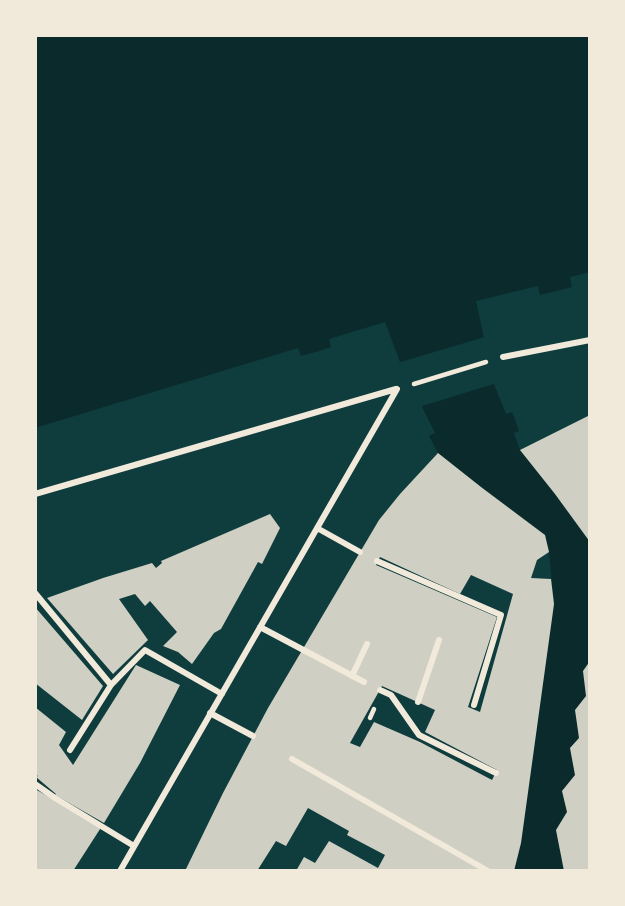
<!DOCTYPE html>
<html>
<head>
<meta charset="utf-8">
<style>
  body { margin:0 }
  #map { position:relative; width:625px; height:906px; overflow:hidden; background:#0f3d3e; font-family:Montserrat,sans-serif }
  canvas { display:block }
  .frame { position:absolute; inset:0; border:37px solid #f1e9da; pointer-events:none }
</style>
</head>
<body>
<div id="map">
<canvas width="625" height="906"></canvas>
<div class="frame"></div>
</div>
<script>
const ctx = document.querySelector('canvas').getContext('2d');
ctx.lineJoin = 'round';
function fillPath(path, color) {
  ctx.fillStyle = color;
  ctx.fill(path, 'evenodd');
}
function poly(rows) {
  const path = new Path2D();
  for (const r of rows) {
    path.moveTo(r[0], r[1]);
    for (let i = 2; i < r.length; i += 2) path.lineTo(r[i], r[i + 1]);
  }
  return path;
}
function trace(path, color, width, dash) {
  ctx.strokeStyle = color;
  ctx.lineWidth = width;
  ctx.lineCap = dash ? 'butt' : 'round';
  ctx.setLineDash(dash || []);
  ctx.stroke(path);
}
fillPath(poly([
  [35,35,590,35,590,272,570,277,572,287,540,295,538,286,476,301,494,384,506,414,512,412,519,431,514,433,520,450,555,494,590,542,590,661,583,671,586,696,579,738,570,748,575,775,562,791,567,812,556,830,564,871,514,871,521,843,554,604,549,552,545,535,481,487,438,453,429,436,435,433,400,362,385,322,329,339,331,347,316,352,301,356,298,348,35,428]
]), '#0a2a2b');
fillPath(poly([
  [488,336,497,383,419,407,397,363]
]), '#0f3d3e');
fillPath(poly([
  [590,415,590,474,588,475,590,478,590,542,555,494,520,450],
  [438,453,481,487,545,535,549,552,537,560,531,578,551,579,554,604,521,843,514,871,296,871,304,857,315,863,329,841,378,868,385,855,347,835,349,831,308,808,286,846,276,841,257,871,185,871,223,793,268,708,379,520,400,494],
  [380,557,460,594,471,575,513,594,480,712,468,707,497,617,376,565],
  [382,686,435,710,425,732,497,770,492,780,420,742,374,722,360,747,350,743],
  [270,514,280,528,262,564,258,562,221,629,214,633,192,664,178,652,163,646,177,632,150,601,145,606,135,594,119,599,148,640,113,674,47,598,103,578,152,563,156,568,162,563,161,561],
  [35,607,103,686,82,720,35,683],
  [590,661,590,871,564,871,556,830,567,812,562,791,575,775,570,748,579,738,575,710,586,696,583,671],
  [136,665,180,685,140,763,104,823,55,795,56,794,36,777,38,776,35,774,35,707,66,732,59,745,73,765],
  [35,789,102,826,73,871,35,871]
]), '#cfcfc3');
trace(poly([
  [414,384,486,362],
  [370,718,374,709]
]), '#f1e9da', 4.5);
trace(poly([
  [503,357,590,340],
  [35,494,396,389],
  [317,528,360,552],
  [377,561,501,615,474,705],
  [35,593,111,685],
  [260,627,364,682],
  [352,676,367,644],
  [380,690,391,695,419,735,496,773],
  [418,702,439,640],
  [210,713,253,736],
  [70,750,111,685,145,650,222,694],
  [292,759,488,871],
  [35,784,55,798,134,846],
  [120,871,397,389]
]), '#f1e9da', 6);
</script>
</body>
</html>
